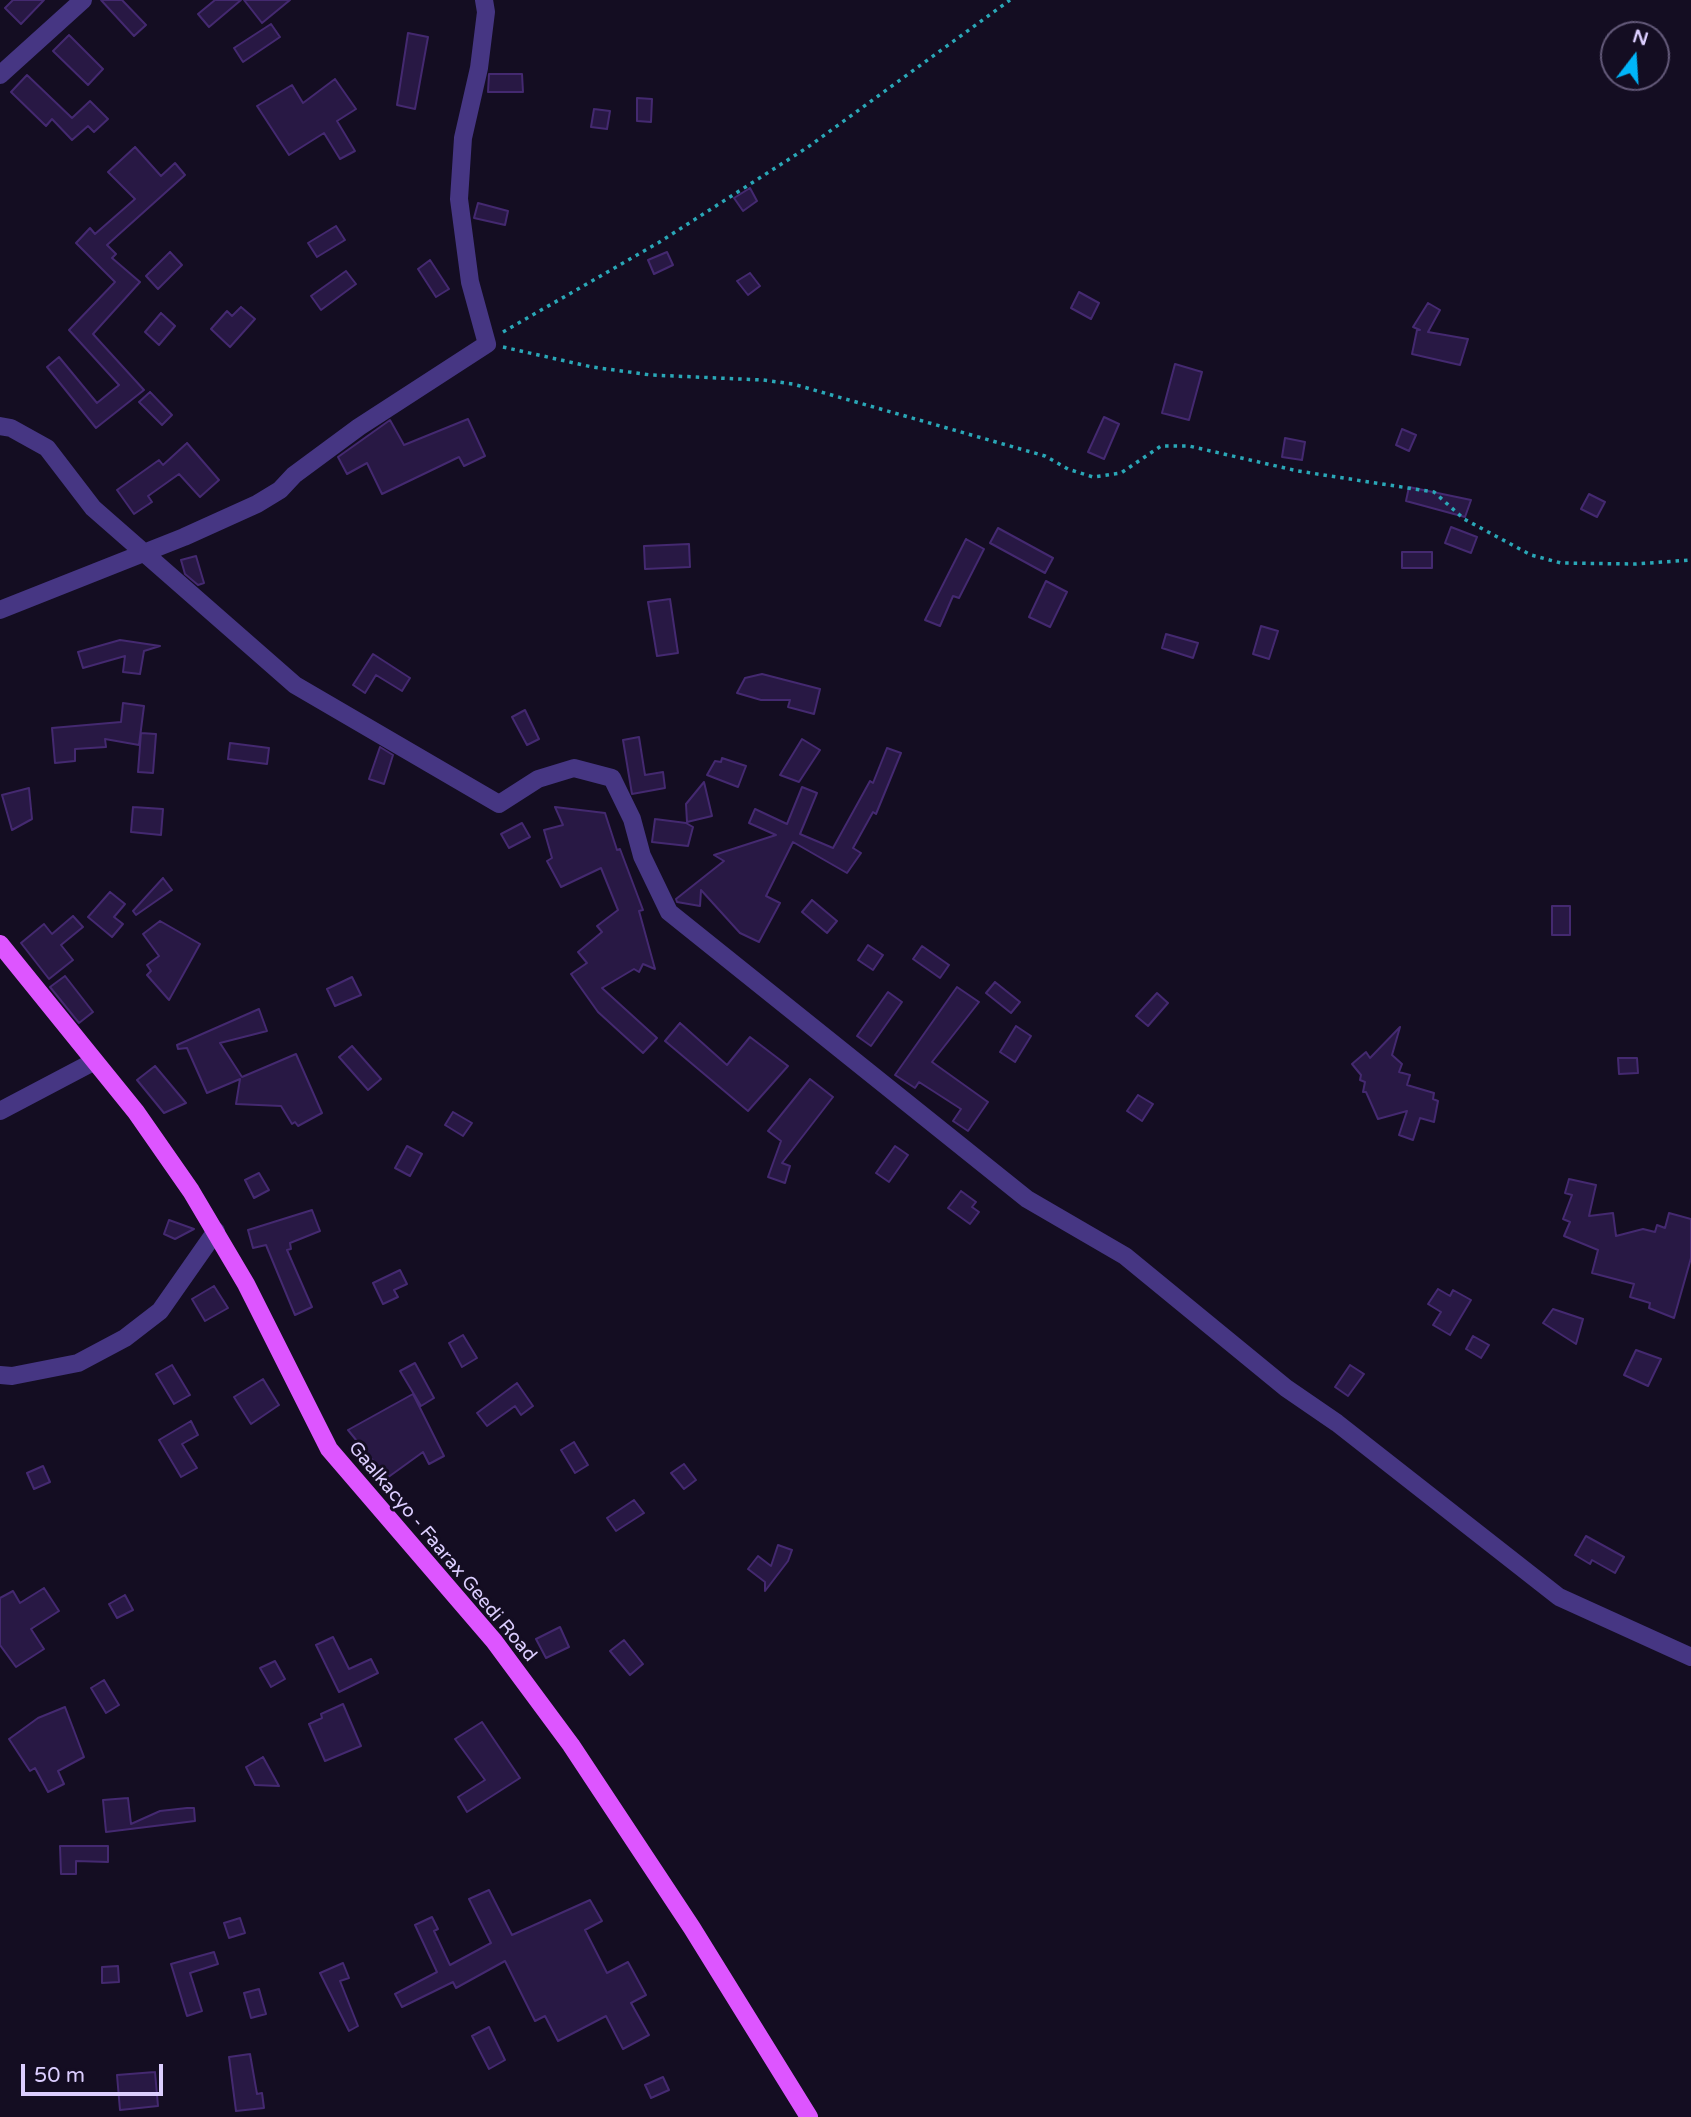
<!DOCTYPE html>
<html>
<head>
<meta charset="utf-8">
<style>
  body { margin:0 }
  #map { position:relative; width:1691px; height:2117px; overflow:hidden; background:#140d22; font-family:"Varela Round",sans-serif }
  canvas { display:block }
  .north { position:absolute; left:1600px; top:21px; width:70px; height:70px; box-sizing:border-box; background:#140d22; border:2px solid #645a7a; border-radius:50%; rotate:17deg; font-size:19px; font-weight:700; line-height:28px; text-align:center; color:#dcceff }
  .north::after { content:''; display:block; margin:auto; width:24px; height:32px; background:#00b5f9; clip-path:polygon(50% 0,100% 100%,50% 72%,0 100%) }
  .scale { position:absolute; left:21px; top:2064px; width:142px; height:32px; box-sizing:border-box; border:4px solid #dcceff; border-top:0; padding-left:9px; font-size:21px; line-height:24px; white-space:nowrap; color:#dcceff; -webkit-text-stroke:5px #140d22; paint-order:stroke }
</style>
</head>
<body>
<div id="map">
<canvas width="1691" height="2117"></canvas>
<div class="north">N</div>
<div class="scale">50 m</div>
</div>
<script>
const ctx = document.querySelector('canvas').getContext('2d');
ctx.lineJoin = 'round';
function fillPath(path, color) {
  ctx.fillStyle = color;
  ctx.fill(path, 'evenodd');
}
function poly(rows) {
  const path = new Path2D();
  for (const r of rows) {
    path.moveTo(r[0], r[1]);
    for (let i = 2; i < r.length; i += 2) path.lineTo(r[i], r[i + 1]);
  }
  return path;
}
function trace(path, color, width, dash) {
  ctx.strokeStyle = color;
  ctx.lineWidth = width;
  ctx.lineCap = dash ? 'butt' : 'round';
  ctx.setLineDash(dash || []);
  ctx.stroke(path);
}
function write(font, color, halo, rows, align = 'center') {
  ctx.font = font + ' "Varela Round",sans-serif';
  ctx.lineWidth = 6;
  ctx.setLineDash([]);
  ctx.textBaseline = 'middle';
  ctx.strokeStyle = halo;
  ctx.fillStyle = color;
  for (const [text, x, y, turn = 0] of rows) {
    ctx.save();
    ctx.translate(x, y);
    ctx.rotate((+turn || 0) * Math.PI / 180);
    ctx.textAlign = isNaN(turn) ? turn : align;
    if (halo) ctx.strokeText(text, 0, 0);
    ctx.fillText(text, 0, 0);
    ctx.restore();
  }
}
const building = poly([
  [13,0,44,0,21,24,5,8,13,0],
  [101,0,122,0,146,25,134,36,101,0],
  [215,0,241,0,209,27,198,14,215,0],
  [244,0,290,0,262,23,244,0],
  [271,24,280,37,243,62,234,48,271,24],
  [408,33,428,37,415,109,397,105,408,33],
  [69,35,103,69,88,85,53,51,69,35],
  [489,74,522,74,523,92,488,92,489,74],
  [27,75,72,118,90,101,108,119,94,132,88,126,72,140,52,119,46,126,11,92,27,75],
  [335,79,356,109,337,121,355,151,340,159,324,133,289,155,257,106,292,85,303,103,335,79],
  [637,98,652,99,651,122,637,121,637,98],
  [594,109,610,111,607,129,591,127,594,109],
  [135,147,161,176,175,163,185,175,107,245,116,254,112,258,140,282,93,334,144,390,96,428,47,367,59,357,97,403,119,385,69,330,115,282,76,243,90,228,95,234,135,199,108,172,135,147],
  [750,188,757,201,743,211,734,198,750,188],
  [478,203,508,211,505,225,474,218,478,203],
  [336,226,345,240,317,257,308,243,336,226],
  [170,252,182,265,158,289,146,276,170,252],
  [667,252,673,265,654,274,648,260,667,252],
  [430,260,449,289,436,297,418,269,430,260],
  [346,271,356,284,321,310,311,296,346,271],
  [750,273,760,286,748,295,737,281,750,273],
  [1079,292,1099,303,1091,319,1071,308,1079,292],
  [1428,303,1440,310,1428,332,1468,339,1460,365,1412,354,1417,330,1420,330,1413,327,1428,303],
  [241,307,255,319,230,347,211,329,227,311,232,316,241,307],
  [161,313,175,326,159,345,145,332,161,313],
  [1175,364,1202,372,1189,420,1162,413,1175,364],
  [150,392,172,415,162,425,139,402,150,392],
  [1104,417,1119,424,1104,459,1088,452,1104,417],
  [468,419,485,456,464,466,459,457,382,494,367,463,347,474,338,457,390,420,404,445,468,419],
  [1402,429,1416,435,1409,451,1396,445,1402,429],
  [1285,438,1305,442,1302,460,1282,457,1285,438],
  [187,443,219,480,200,497,179,474,148,496,152,502,134,514,117,490,159,460,163,465,187,443],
  [1409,487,1471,500,1465,517,1406,501,1409,487],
  [1589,494,1605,502,1597,517,1581,509,1589,494],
  [1451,527,1477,537,1471,553,1445,543,1451,527],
  [998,528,1053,558,1045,573,990,543,998,528],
  [966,539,984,549,959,598,953,596,940,626,925,620,966,539],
  [689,544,690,567,645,569,644,546,689,544],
  [1402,552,1432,552,1432,568,1402,568,1402,552],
  [196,556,204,583,198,585,185,574,181,560,196,556],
  [1046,581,1067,592,1050,627,1029,617,1046,581],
  [670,599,678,653,657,656,648,602,670,599],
  [1261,626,1278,631,1269,659,1253,654,1261,626],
  [1166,634,1198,643,1193,658,1162,648,1166,634],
  [120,640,160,646,144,651,140,674,123,672,125,656,83,668,78,652,120,640],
  [373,654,410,678,402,691,376,675,365,693,353,685,373,654],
  [762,674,820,689,814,714,788,707,790,700,761,700,737,693,745,678,762,674],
  [123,703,144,706,139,745,105,739,106,747,75,749,75,761,55,763,52,728,121,722,123,703],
  [525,710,539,739,527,745,512,717,525,710],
  [141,733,156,734,153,773,138,772,141,733],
  [639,737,645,775,663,772,665,788,632,794,623,740,639,737],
  [802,739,820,750,799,782,780,775,802,739],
  [230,743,269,748,267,764,228,759,230,743],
  [380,747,393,755,384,784,369,779,380,747],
  [887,748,901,753,876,814,873,812,853,848,861,853,847,873,793,842,766,896,780,903,759,942,740,933,701,890,700,906,677,902,676,899,724,861,714,855,776,835,749,823,755,809,787,824,802,787,817,793,800,834,833,848,870,781,873,783,887,748],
  [722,758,746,766,738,787,707,775,715,761,721,762,722,758],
  [704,782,712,816,687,822,686,804,704,782],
  [29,788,32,819,12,830,2,795,29,788],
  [133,807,163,809,161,835,131,832,133,807],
  [555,807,605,813,617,850,620,849,643,910,639,911,655,969,643,964,639,972,634,969,602,988,657,1038,643,1053,598,1012,571,974,587,963,578,952,602,932,597,926,618,910,601,868,561,887,547,861,552,858,544,830,563,825,555,807],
  [655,819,686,823,693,827,688,846,652,842,655,819],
  [522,823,530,837,509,848,501,834,522,823],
  [163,878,172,890,136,915,133,911,163,878],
  [110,892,125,904,114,917,123,924,112,937,88,917,110,892],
  [812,900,837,921,827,933,802,912,812,900],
  [1552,906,1570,906,1570,935,1552,935,1552,906],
  [73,916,83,927,61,945,73,960,49,979,21,943,44,924,52,934,73,916],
  [160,921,200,944,169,1000,147,975,151,971,147,965,159,956,143,934,160,921],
  [868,945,883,955,873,970,858,960,868,945],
  [922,946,949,965,940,978,913,959,922,946],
  [65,976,93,1012,79,1023,50,987,65,976],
  [352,977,361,995,335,1006,327,989,352,977],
  [995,982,1020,1002,1011,1013,986,993,995,982],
  [957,987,979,1002,932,1062,988,1102,968,1131,953,1121,961,1109,919,1082,915,1088,895,1075,957,987],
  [888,992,902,1002,871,1046,857,1036,888,992],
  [1157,993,1168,1003,1148,1026,1136,1016,1157,993],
  [259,1009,267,1031,220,1043,242,1077,296,1054,322,1113,298,1126,295,1122,292,1124,281,1106,236,1104,240,1079,207,1093,187,1048,178,1049,177,1045,259,1009],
  [680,1023,727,1065,750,1037,788,1066,748,1111,665,1041,680,1023],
  [1016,1026,1031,1036,1015,1062,1000,1052,1016,1026],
  [1400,1027,1392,1055,1402,1064,1399,1072,1410,1075,1407,1085,1434,1093,1433,1099,1438,1101,1434,1122,1420,1118,1413,1140,1399,1135,1407,1111,1378,1119,1366,1092,1363,1092,1365,1082,1360,1080,1361,1075,1352,1064,1366,1052,1370,1058,1400,1027],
  [352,1046,381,1079,368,1090,339,1057,352,1046],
  [1618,1058,1637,1058,1638,1073,1619,1074,1618,1058],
  [155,1066,186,1103,164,1113,137,1080,155,1066],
  [810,1079,833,1097,782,1163,790,1166,785,1183,768,1177,781,1141,768,1131,810,1079],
  [1138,1095,1153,1104,1142,1121,1127,1111,1138,1095],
  [453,1112,472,1123,463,1136,445,1125,453,1112],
  [407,1146,422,1154,410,1176,395,1168,407,1146],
  [895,1146,908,1155,889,1182,876,1173,895,1146],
  [259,1173,269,1190,254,1198,245,1180,259,1173],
  [1569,1179,1596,1185,1589,1216,1613,1213,1616,1236,1643,1229,1655,1232,1657,1225,1665,1228,1669,1213,1691,1219,1691,1258,1674,1318,1649,1308,1650,1303,1630,1297,1634,1284,1592,1273,1598,1250,1564,1236,1570,1222,1563,1219,1572,1195,1565,1193,1569,1179],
  [961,1191,976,1202,972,1207,979,1212,970,1224,948,1208,961,1191],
  [312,1210,320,1231,290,1243,291,1249,287,1250,312,1307,295,1315,266,1245,253,1248,248,1230,312,1210],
  [169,1220,194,1229,175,1239,164,1234,169,1220],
  [400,1270,407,1284,394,1290,398,1297,383,1304,373,1283,400,1270],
  [214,1286,228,1308,205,1321,192,1299,214,1286],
  [1438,1289,1450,1296,1453,1290,1471,1300,1450,1335,1433,1325,1441,1312,1428,1304,1438,1289],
  [1553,1309,1583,1319,1576,1344,1543,1323,1553,1309],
  [463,1335,477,1358,462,1367,449,1343,463,1335],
  [1473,1336,1489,1345,1481,1358,1466,1349,1473,1336],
  [1636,1350,1661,1359,1648,1386,1624,1375,1636,1350],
  [415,1363,434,1398,421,1406,400,1371,415,1363],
  [172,1365,190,1395,174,1404,156,1374,172,1365],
  [1350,1365,1364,1374,1348,1396,1335,1387,1350,1365],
  [263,1379,279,1405,251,1424,234,1397,263,1379],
  [517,1383,533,1406,521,1415,515,1406,487,1426,477,1413,517,1383],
  [413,1394,444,1456,429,1464,423,1452,387,1478,348,1430,413,1394],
  [191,1421,198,1435,182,1444,197,1468,181,1477,159,1440,191,1421],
  [574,1442,588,1465,575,1473,561,1450,574,1442],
  [684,1464,696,1480,684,1489,671,1473,684,1464],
  [43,1466,50,1482,34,1489,27,1473,43,1466],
  [634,1500,644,1513,616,1531,607,1518,634,1500],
  [1586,1536,1624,1557,1615,1573,1592,1560,1590,1564,1575,1555,1586,1536],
  [778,1545,792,1550,788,1561,765,1591,765,1582,748,1569,758,1556,771,1566,778,1545],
  [44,1588,59,1611,31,1629,44,1649,16,1667,0,1645,0,1598,13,1591,20,1603,44,1588],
  [125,1595,133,1610,117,1618,109,1604,125,1595],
  [560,1627,569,1647,546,1658,536,1639,560,1627],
  [333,1637,349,1669,371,1659,378,1673,339,1692,316,1645,333,1637],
  [624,1640,643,1664,630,1675,610,1651,624,1640],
  [275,1661,285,1679,271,1687,260,1668,275,1661],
  [104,1680,119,1705,106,1713,91,1688,104,1680],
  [343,1704,361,1746,325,1761,309,1724,322,1718,321,1714,343,1704],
  [65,1707,84,1757,58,1771,64,1784,48,1792,35,1768,30,1771,9,1739,38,1718,65,1707],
  [482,1722,520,1778,467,1812,458,1797,485,1780,455,1739,482,1722],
  [263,1757,279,1786,255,1785,246,1767,263,1757],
  [128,1798,131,1824,160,1811,187,1808,194,1808,195,1821,106,1832,103,1800,128,1798],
  [60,1846,108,1846,108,1862,76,1861,76,1874,61,1874,60,1846],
  [489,1890,512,1935,590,1900,602,1921,585,1930,607,1973,628,1962,646,1995,631,2003,649,2035,623,2049,606,2016,558,2041,545,2016,535,2021,505,1961,456,1988,453,1982,402,2007,395,1994,437,1972,415,1925,432,1917,438,1929,434,1931,450,1965,491,1943,469,1899,489,1890],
  [240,1918,245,1933,229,1938,224,1923,240,1918],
  [214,1952,218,1964,190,1973,202,2011,187,2016,171,1964,214,1952],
  [343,1963,349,1978,340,1981,358,2026,349,2031,320,1973,343,1963],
  [118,1966,119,1982,102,1983,102,1967,118,1966],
  [259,1989,266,2014,251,2018,244,1993,259,1989],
  [489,2027,505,2060,489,2069,472,2036,489,2027],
  [250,2054,257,2094,262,2093,264,2108,236,2111,229,2057,250,2054],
  [155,2072,158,2106,120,2110,117,2075,155,2072],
  [663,2077,669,2090,651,2098,645,2085,663,2077]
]);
fillPath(building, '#281844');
trace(building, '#442970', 2);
trace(poly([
  [503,332,658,243,808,147,1010,0],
  [503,347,592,367,651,375,763,380,793,384,1045,456,1068,469,1093,477,1121,473,1161,446,1189,446,1298,471,1434,492,1464,519,1531,555,1561,563,1635,564,1691,560]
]), '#2aa7b7', 3.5, [3.5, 5]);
trace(poly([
  [0,75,83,0],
  [0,426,11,428,47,448,93,508,295,685,499,804,538,779,574,768,612,778,632,819,642,856,669,912,1027,1199,1125,1256,1286,1388,1337,1423,1559,1597,1691,1657],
  [0,610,184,537,257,504,280,490,294,475,359,427,487,344,470,282,459,199,463,138,479,68,486,12,484,0],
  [0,1111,93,1062],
  [0,1375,12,1376,78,1363,125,1338,160,1311,216,1231]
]), '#463683', 18);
trace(poly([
  [0,944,136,1112,191,1191,246,1284,329,1449,494,1641,571,1745,692,1928,809,2117]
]), '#d5f', 18);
write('19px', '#dcceff', '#140d22', [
  ["Gaalkacyo - Faarax Geedi Road",442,1552,50]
]);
</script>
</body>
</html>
